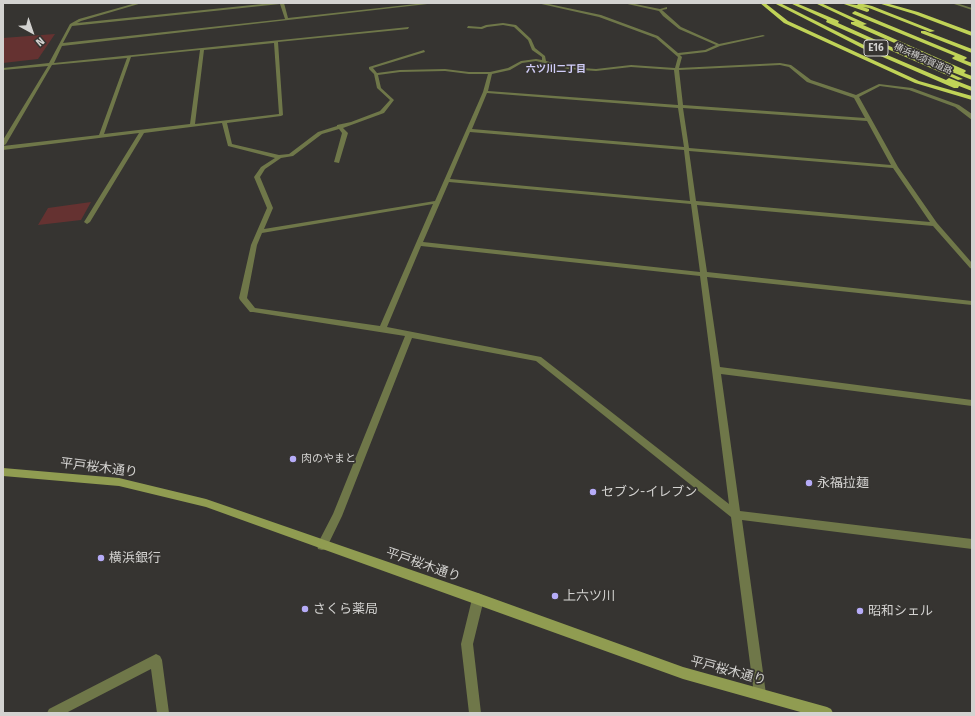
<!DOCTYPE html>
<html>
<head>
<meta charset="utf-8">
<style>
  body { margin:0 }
  #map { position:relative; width:975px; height:716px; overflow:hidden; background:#363431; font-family:"Fira Sans",sans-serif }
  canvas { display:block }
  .frame { position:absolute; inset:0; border:4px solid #d3d2d0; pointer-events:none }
  .north { position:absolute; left:12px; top:12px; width:40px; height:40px; -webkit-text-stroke:3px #363431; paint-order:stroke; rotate:140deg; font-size:11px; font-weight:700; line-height:16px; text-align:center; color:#d3d2d0 }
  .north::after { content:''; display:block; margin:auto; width:14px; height:18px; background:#d3d2d0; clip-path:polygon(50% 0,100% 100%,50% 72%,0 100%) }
</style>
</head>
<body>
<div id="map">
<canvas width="975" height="716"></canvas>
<div class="frame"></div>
<div class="north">N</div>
</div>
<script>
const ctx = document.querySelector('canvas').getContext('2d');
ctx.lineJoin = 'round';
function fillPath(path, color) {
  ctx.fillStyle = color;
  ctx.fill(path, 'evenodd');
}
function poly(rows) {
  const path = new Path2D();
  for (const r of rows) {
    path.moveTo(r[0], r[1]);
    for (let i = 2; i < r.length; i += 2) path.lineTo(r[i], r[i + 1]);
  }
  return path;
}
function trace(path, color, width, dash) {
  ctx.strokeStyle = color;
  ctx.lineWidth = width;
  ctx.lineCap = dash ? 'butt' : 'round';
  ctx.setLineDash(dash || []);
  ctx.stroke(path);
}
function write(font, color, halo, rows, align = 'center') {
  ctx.font = font + ' "Fira Sans","Noto Sans JP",sans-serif';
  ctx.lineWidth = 3.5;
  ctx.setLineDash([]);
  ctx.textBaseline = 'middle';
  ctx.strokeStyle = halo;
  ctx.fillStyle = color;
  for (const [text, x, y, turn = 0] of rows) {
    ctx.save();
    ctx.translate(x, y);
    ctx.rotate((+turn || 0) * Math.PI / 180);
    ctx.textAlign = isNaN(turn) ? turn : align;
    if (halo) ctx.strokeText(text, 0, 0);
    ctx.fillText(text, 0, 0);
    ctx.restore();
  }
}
fillPath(poly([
  [55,34,38,59,3,63,3,38],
  [91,202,81,220,38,225,48,208]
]), '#653231');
fillPath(poly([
  [136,3,142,3,81,21,77,23,272,3,284,3,288,18,425,3,436,3,62,46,54,63,409,27,408,29,278,42,283,115,281,116,227,123,232,144,279,155,289,154,318,132,337,126,337,125,351,122,380,111,390,100,377,88,374,74,369,69,369,67,424,50,425,52,373,68,377,73,400,70,445,69,469,72,490,72,508,68,521,61,536,59,542,60,542,57,532,50,528,40,514,27,503,25,487,27,482,29,467,28,468,26,481,27,486,25,503,23,516,25,531,39,535,48,545,56,546,61,568,67,596,69,631,65,675,68,678,57,656,38,599,17,537,3,544,3,601,15,658,36,678,53,705,50,716,45,679,29,663,16,659,11,623,3,630,3,660,9,667,7,667,9,662,10,681,27,719,44,763,35,765,36,720,46,706,52,680,55,682,57,679,68,780,63,791,65,811,80,856,95,879,84,912,88,959,105,972,114,972,120,955,107,909,90,880,86,859,97,898,167,937,223,972,263,972,269,970,268,933,226,697,205,707,272,972,301,972,305,707,277,720,367,972,400,972,406,721,374,740,511,972,539,972,549,742,520,766,694,764,698,760,700,756,698,754,694,731,517,536,361,412,338,342,516,326,549,322,550,318,549,317,545,333,514,405,336,253,312,250,312,240,300,239,298,251,245,267,208,254,177,261,167,275,158,228,146,222,123,144,133,90,222,87,224,84,222,139,133,3,150,3,146,99,135,127,58,52,65,6,144,3,146,3,140,48,66,3,70,3,68,49,63,70,24,79,19,136,3],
  [280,4,285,19,63,43,72,26,280,4],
  [274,43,279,114,195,124,204,50,274,43],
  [200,50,190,124,104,134,131,57,200,50],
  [536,61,568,69,596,71,631,67,674,70,678,105,488,91,492,74,510,70,522,63,536,61],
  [780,65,789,67,807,82,854,98,865,118,683,105,679,70,780,65],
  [445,71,469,74,488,74,483,92,435,201,264,229,273,208,260,177,265,169,281,158,293,156,322,134,339,129,342,133,334,162,339,163,348,133,343,128,384,113,394,100,381,88,378,75,400,72,445,71],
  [487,93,678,108,684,147,472,129,487,93],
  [683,108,867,121,891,165,689,148,683,108],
  [470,132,684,150,690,201,450,179,470,132],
  [689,151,893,168,930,222,696,201,689,151],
  [449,182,691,204,700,272,423,242,449,182],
  [433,204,380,326,255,308,247,298,257,245,262,233,433,204],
  [421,246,700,276,729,504,541,357,387,327,421,246],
  [951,3,956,3,972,8,972,10,951,3],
  [478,593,482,595,484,599,473,644,481,713,469,713,461,644,472,599,474,595,478,593],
  [156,654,160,656,162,660,169,713,157,713,151,669,66,713,47,713,49,709,156,654]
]), '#6f7749');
fillPath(poly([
  [3,468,119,478,206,499,478,593,683,667,827,707,831,709,833,713,804,713,683,679,206,507,119,486,3,476,3,468]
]), '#909c51');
fillPath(poly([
  [760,3,765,3,788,21,919,81,972,96,972,100,915,83,784,23,760,3],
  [774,3,780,3,866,46,946,80,949,78,972,87,972,91,959,86,958,88,954,88,862,48,774,3],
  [790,3,796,3,839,21,838,23,963,79,958,80,826,22,827,20,790,3],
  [815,3,821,3,867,24,863,25,965,70,966,71,964,73,972,76,972,80,952,72,951,71,954,69,851,24,851,22,855,22,815,3],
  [841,3,857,5,859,3,872,6,935,31,930,32,869,8,863,7,869,9,869,11,867,12,841,3],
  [878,3,886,3,918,12,972,32,972,36,914,14,878,3],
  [855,11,966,57,967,58,964,60,972,63,972,67,953,59,952,58,955,56,853,14,852,13,855,11],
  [921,31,925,31,972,49,972,53,921,33,921,31]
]), '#c0d357');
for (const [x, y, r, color] of [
  [293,459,4,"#b6acf8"],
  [809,483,4,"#b6acf8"],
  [593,492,4,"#b6acf8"],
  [101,558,4,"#b6acf8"],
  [555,596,4,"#b6acf8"],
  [305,609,4,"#b6acf8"],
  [860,611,4,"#b6acf8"]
]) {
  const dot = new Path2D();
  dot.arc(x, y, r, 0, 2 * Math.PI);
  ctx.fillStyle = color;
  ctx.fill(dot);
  trace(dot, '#363431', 1.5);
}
write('9px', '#d3d2d0', '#363431', [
  ["横浜横須賀道路",923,59,24]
]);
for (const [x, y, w] of [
  [876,48,24]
]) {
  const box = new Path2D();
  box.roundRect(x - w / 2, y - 8, w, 16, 3);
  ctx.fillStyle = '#363431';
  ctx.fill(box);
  trace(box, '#d3d2d0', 1);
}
write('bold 10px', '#d3d2d0', null, [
  ["E16",876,48]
]);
write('bold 10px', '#d1cdf8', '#363431', [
  ["六ツ川二丁目",556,69]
]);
write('11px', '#d3d2d0', '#363431', [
  ["肉のやまと",301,459]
], 'left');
write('13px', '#d3d2d0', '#363431', [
  ["平戸桜木通り",99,468,7],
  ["平戸桜木通り",423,565,19],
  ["平戸桜木通り",728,671,15]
]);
write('13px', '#d3d2d0', '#363431', [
  ["永福拉麺",817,483],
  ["セブン-イレブン",601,492],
  ["横浜銀行",109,558],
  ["上六ツ川",563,596],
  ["さくら薬局",313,609],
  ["昭和シェル",868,611]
], 'left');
</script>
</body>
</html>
